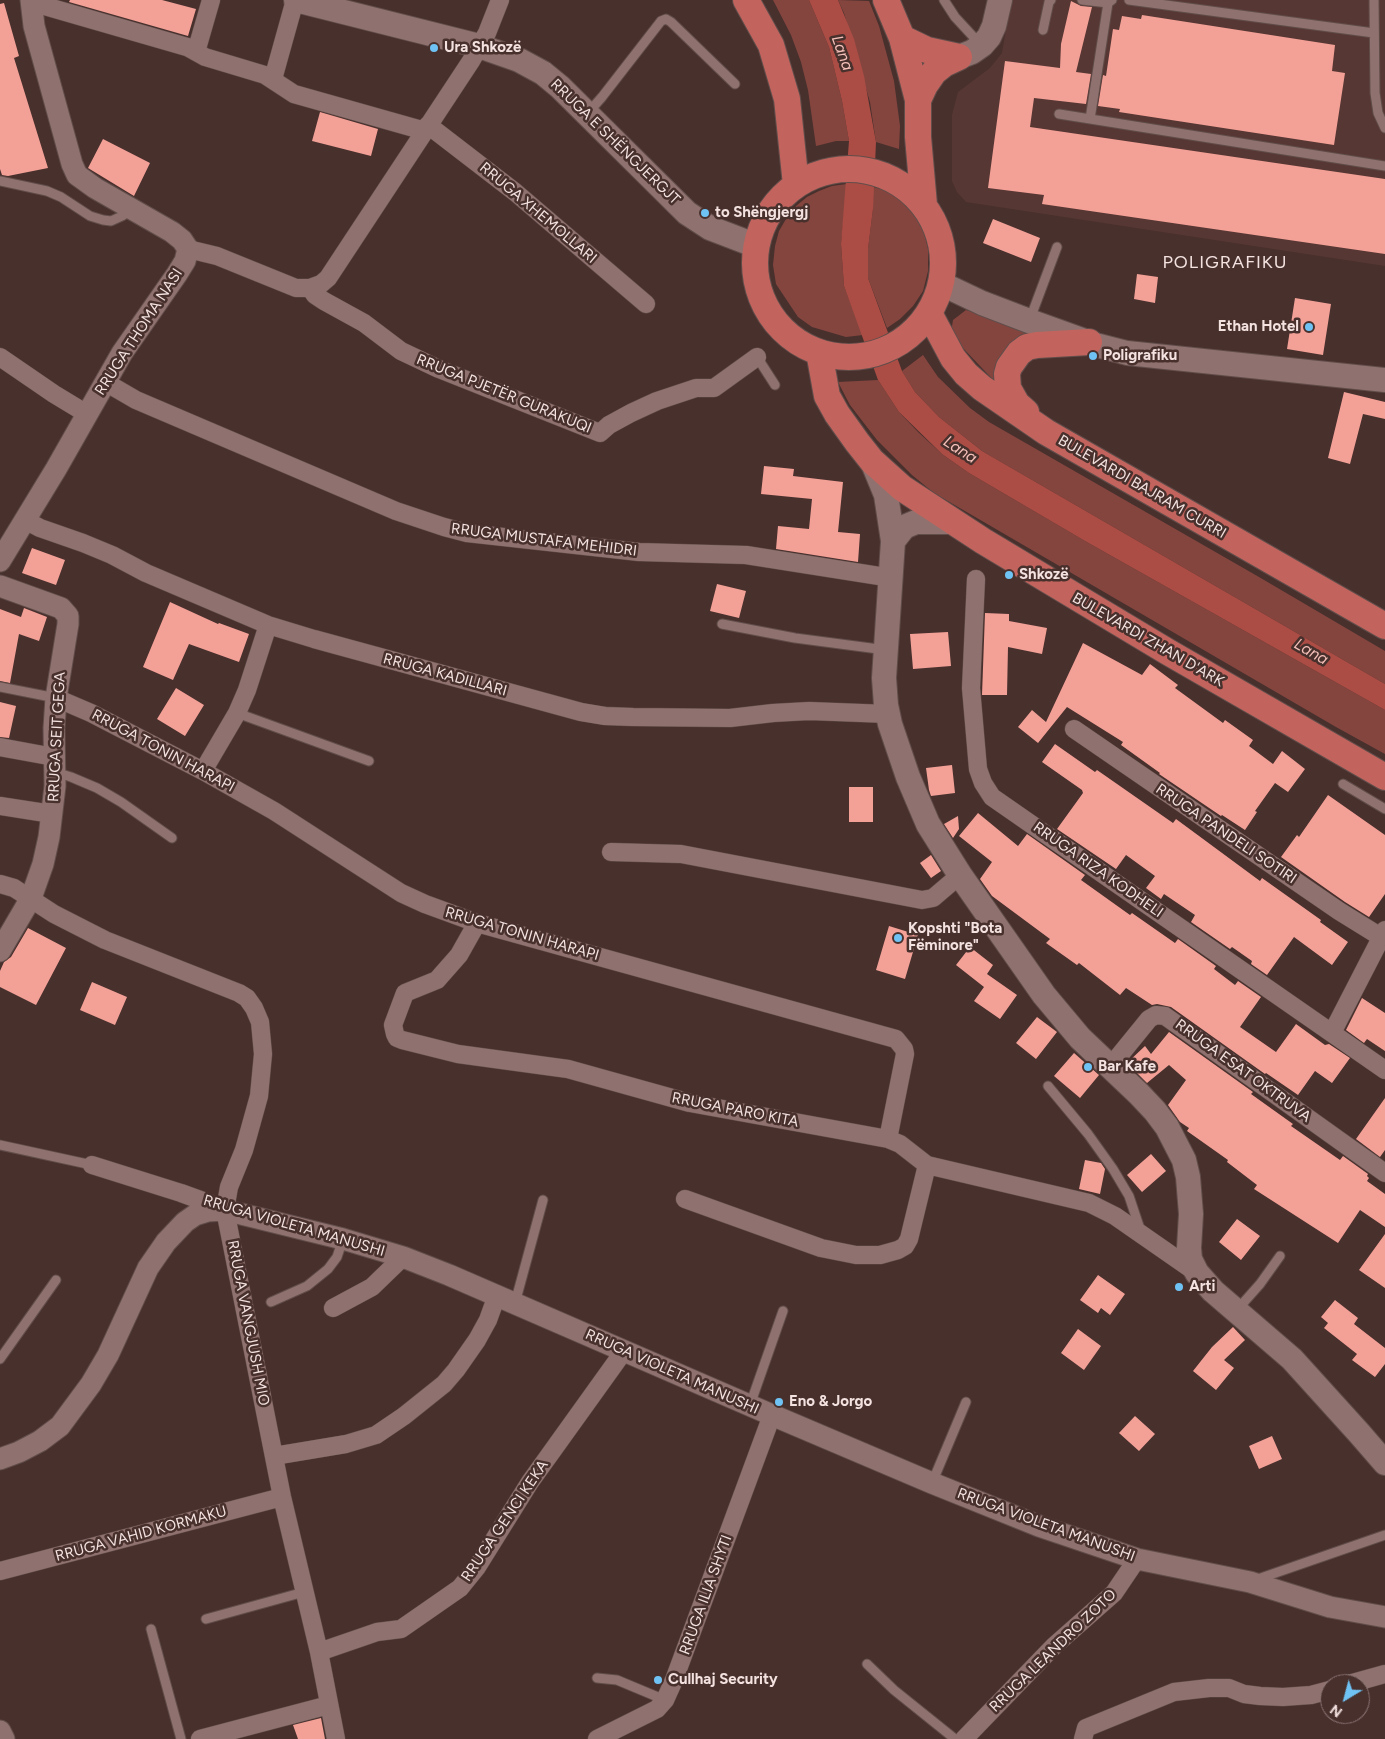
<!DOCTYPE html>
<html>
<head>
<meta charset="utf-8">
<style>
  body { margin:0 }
  #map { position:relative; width:1385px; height:1739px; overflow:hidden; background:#48302d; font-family:Figtree,sans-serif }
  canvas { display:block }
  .north { position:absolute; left:1320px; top:1674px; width:50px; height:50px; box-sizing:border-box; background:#48302d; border:1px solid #8c7775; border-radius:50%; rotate:217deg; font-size:14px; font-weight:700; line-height:20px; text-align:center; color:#f3e2e0 }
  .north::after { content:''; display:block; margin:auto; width:18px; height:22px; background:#6fc2f4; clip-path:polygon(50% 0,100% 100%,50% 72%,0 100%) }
</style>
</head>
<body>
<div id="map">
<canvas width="1385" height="1739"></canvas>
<div class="north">N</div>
</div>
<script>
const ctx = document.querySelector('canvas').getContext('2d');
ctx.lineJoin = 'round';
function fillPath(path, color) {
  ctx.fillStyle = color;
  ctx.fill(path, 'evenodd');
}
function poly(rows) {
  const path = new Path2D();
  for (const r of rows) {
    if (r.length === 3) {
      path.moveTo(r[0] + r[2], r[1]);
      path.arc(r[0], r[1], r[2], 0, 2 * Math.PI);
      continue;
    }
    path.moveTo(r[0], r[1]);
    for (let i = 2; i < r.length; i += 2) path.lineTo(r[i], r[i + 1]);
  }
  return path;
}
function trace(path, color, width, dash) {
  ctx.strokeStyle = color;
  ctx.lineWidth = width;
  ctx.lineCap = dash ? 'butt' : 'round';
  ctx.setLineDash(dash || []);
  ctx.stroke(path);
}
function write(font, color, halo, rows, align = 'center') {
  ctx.font = font + ' Figtree,sans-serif';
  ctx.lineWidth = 5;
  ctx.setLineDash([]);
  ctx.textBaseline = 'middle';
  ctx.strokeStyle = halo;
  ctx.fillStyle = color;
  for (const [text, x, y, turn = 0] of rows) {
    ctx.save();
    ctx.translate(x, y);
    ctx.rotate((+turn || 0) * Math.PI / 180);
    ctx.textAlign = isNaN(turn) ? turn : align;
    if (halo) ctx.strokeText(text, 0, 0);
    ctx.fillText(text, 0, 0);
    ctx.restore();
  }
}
fillPath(poly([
  [1011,0,1385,0,1385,266,966,202,957,192,952,181,952,115,958,92,990,68,1002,53]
]), '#573733');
fillPath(poly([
  [773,0,809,0,829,47,842,101,849,141,836,141,816,146,808,90,801,62,791,35],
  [838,0,869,1,879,26,894,81,900,126,899,149,876,142,870,102,844,13],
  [847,184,841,244,844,286,863,335,846,337,812,327,798,317,776,284,773,265,775,246,779,231,786,219,796,206,807,197,819,191,832,186],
  [873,187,886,190,900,198,913,211,923,228,928,249,928,271,923,291,913,306,900,319,887,328,868,278,868,249,873,209],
  [966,310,1004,322,1040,336,1000,387,962,347,951,333,953,320],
  [923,355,938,377,970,408,989,422,1259,577,1385,651,1385,684,982,451,939,417,915,392,902,371],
  [878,380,899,412,918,432,942,454,969,473,1085,541,1385,710,1385,754,1336,727,934,493,912,475,877,440,850,405,838,382]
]), '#85453f');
fillPath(poly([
  [809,0,838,0,854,39,864,76,876,142,873,209,868,249,868,278,902,371,915,392,939,417,982,451,1385,684,1385,710,1085,541,969,473,942,454,899,412,878,380,844,286,841,244,849,141,842,101,829,47]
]), '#ab4d45');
fillPath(poly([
  [70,0,162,0,196,9,188,36,69,2],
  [1071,1,1081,6,1092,7,1076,72,1091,74,1086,104,1034,98,1030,127,1385,179,1385,254,1042,204,1044,195,988,188,1005,61,1060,68,1061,44],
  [4,3,19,56,14,58,48,168,8,176,2,175,0,169,0,4],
  [1142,15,1335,45,1332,71,1345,73,1334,145,1119,112,1120,109,1098,106,1103,75,1106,76,1113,29,1119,30,1122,16,1141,19],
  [320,112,378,129,371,156,312,141],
  [103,139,150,163,134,196,88,168],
  [993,219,1040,238,1031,262,983,243],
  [1137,274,1158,277,1155,303,1134,299],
  [1295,298,1331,304,1323,355,1287,349],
  [1344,392,1385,402,1385,419,1363,414,1350,464,1328,458],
  [764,466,794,469,793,476,843,482,838,532,860,534,858,562,776,549,778,526,809,529,812,499,761,494],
  [32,548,65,560,56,585,22,573],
  [717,584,746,591,739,618,710,611],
  [170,602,218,624,219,623,249,634,239,662,189,644,173,680,143,667],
  [24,608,47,617,39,641,19,634,10,683,0,681,0,609,21,617],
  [985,613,1009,614,1009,621,1047,628,1042,654,1008,647,1007,695,982,695],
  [948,632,951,666,913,669,910,634],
  [1083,643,1142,675,1150,664,1178,685,1175,688,1223,723,1225,720,1253,740,1249,746,1273,764,1282,751,1305,769,1288,792,1275,783,1255,811,1257,812,1245,830,1222,815,1221,816,1159,774,1160,773,1121,745,1123,742,1067,707,1038,743,1018,727,1032,710,1046,722],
  [176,688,204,705,185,736,157,719],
  [0,702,16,706,9,738,0,737],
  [1055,744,1095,772,1097,770,1173,823,1176,819,1260,881,1262,878,1321,920,1320,922,1348,942,1332,965,1294,937,1267,975,1251,964,1252,961,1232,947,1230,949,1191,922,1195,915,1164,894,1161,899,1146,888,1155,876,1126,855,1116,869,1057,829,1083,793,1082,790,1042,762],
  [952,765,955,793,931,796,929,790,926,768],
  [849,787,873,787,873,822,849,822],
  [1328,795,1385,835,1385,894,1369,917,1345,902,1281,857,1297,835,1299,837],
  [978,813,1018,846,1027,834,1085,875,1081,880,1130,915,1132,913,1175,943,1178,939,1216,966,1214,969,1235,985,1238,981,1261,997,1240,1027,1276,1052,1296,1024,1325,1045,1329,1044,1350,1058,1332,1083,1315,1071,1298,1095,1266,1073,1265,1074,1171,1007,1157,1004,1152,1005,1126,988,1120,995,1079,963,1077,965,1046,943,1050,939,992,896,980,879,992,862,959,836],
  [958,816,959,829,953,838,944,824],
  [931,855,941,871,931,878,920,863],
  [889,926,918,935,905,979,876,970],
  [28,928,66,948,36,1005,0,987,0,971,4,962,11,957],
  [970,947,993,965,987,974,1017,995,1000,1019,974,1001,984,987,956,965],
  [92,982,127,997,115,1025,80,1010],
  [1362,998,1385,1013,1385,1051,1367,1039,1364,1043,1346,1030],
  [1037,1017,1057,1032,1036,1059,1016,1043],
  [1169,1032,1253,1092,1251,1094,1293,1124,1291,1126,1340,1160,1343,1156,1368,1174,1367,1176,1369,1178,1367,1181,1385,1194,1385,1227,1360,1210,1338,1243,1254,1189,1257,1185,1227,1162,1228,1160,1187,1131,1189,1128,1180,1122,1168,1105,1186,1080,1169,1065,1147,1083,1127,1063,1145,1046,1151,1054],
  [1074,1053,1099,1075,1080,1098,1054,1076],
  [1385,1098,1385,1150,1380,1157,1356,1139],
  [1151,1154,1166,1171,1142,1192,1127,1175],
  [1085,1160,1101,1163,1105,1169,1100,1194,1079,1189],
  [1237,1219,1260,1236,1241,1260,1219,1242],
  [1385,1234,1385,1288,1359,1270],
  [1098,1275,1125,1294,1110,1315,1101,1308,1098,1313,1080,1300],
  [1335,1300,1358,1318,1354,1324,1385,1348,1385,1364,1375,1377,1352,1360,1357,1354,1324,1328,1328,1323,1321,1317],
  [1233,1327,1245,1340,1224,1360,1234,1368,1216,1390,1193,1371,1212,1347],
  [1078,1329,1101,1346,1084,1370,1061,1353],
  [1135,1416,1155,1434,1139,1451,1119,1433],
  [1272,1436,1282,1459,1259,1469,1249,1446],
  [321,1718,325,1739,298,1739,293,1725]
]), '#f3a097');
const service = poly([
  [944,0,955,17,980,44],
  [1082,0,1108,3],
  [1129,0,1374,33],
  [1374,0,1375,93,1378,113,1385,128],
  [1043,30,1049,2,1051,0],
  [587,114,602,97,661,21,666,19,671,22,735,84],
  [1059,114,1385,166],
  [1090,119,1108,3,1112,0],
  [0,181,47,191,61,197,90,216,103,220,111,221,122,216,132,209],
  [1030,319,1057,247],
  [757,357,775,385],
  [722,624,795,638,886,650],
  [0,687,56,698],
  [237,713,369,761],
  [55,772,71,777,97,788,121,802,172,838],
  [1343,784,1385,809],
  [1048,1086,1088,1134,1113,1169,1129,1196,1141,1232],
  [0,1145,92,1165],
  [271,1302,307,1286,328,1269,337,1257,343,1239],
  [515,1303,543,1200],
  [1236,1311,1260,1284,1280,1256],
  [0,1359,56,1280],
  [750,1405,783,1311],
  [932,1483,966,1402],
  [1255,1580,1385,1535],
  [206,1619,304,1592],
  [151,1629,181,1739],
  [867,1664,894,1690,955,1739],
  [597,1678,617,1680,665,1700]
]);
const minor = poly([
  [30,0,31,2,187,47,205,57,265,75,294,94,425,131],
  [196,52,211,0],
  [273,79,295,0],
  [428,125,515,192,646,304],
  [188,249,217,256,296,288,310,288,321,284,328,278,471,61,487,33,500,0],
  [310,288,315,295,324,301,364,323,401,351,439,369,600,433,609,425,631,413,657,401,696,388,714,388,757,357],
  [0,357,54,394,87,414],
  [105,382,136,400,396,511,444,527,467,533,639,552,746,555,892,578],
  [25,520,40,528,83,543,112,555,146,573,268,625,314,639,581,712,605,716,633,717,730,718,773,713,809,711,888,714],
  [976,579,971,688,978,769,983,783,992,797,1385,1070],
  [56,698,91,713,203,771,274,811,401,893,425,904,477,923,896,1039,904,1049,905,1054,888,1139],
  [1074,729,1339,911,1381,937],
  [0,747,54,757],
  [203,771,237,713,247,690,268,625],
  [0,806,52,814],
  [611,852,681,854,922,900,933,898,960,875],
  [0,884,14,888,54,914,105,940,239,993,247,998,254,1008,260,1022,263,1054,259,1096,244,1150,229,1187,225,1210,282,1497,319,1652,336,1739],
  [477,923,459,955,437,980,405,993,393,1025,395,1034,397,1038,402,1040,458,1054,568,1069,690,1103,888,1139,900,1144,927,1165,1089,1203,1115,1216,1197,1273],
  [1332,1033,1385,930],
  [1110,1067,1149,1019,1156,1015,1165,1016,1385,1173],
  [92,1165,181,1193,225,1209],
  [685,1199,821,1248,856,1255,880,1255,898,1250,905,1246,909,1239,927,1165],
  [333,1308,372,1287,403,1257],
  [274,1456,346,1444,376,1435,404,1416,444,1384,456,1370,477,1340,488,1320,497,1295],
  [0,1571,282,1497],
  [319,1652,377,1632,401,1629,460,1588,477,1567,530,1482,624,1351],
  [1349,1684,1385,1674],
  [200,1739,329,1705],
  [597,1739,657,1709,665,1700,674,1680,772,1415],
  [964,1739,1054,1646,1114,1593,1137,1559],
  [1083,1739,1086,1728,1174,1692,1209,1688,1229,1688,1244,1694,1260,1696,1283,1697,1311,1695,1330,1690]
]);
const tertiary = poly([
  [0,561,56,469,122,353,177,274,185,261,188,249,182,240,172,232,95,188,77,175,72,164,34,26,31,0],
  [0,586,61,608,68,616,68,624,56,698,54,728,55,786,49,837,43,864,31,898,0,951],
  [0,1459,19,1452,40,1441,60,1426,91,1384,108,1355,148,1268,166,1242,185,1222,195,1215,208,1211,225,1210,343,1239,403,1257,449,1275,772,1415,932,1483,1039,1526,1137,1559,1250,1582,1330,1607,1385,1617],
  [0,1731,4,1739]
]);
const secondary = poly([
  [296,0,479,46,519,60,543,73,560,87,687,213,710,228,757,246],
  [959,57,972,52,982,45,989,37,994,26,1000,0],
  [942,284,982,303,1029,321,1096,345,1127,353,1385,380],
  [872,461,886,495,893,541,884,678,886,705,890,724,908,777,928,824,960,875,1044,995,1080,1038,1139,1094,1155,1111,1167,1127,1184,1160,1188,1177,1191,1214,1189,1248,1190,1259,1197,1273,1213,1291,1292,1359,1359,1433,1385,1463],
  [893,541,904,527,916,522,953,522]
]);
const primary = poly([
  [746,0,771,45,787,99,796,185],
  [886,0,902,38,918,100,918,137,924,205],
  [902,38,927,50,959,57],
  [918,100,925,85,934,72,944,64,959,57],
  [849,263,94],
  [929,313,953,358,966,374,982,388,1046,432,1385,626],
  [819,352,827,396,837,414,857,442,872,461,902,488,983,541,1168,652,1385,777],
  [1026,412,1017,404,1008,388,1007,374,1009,367,1019,353,1027,347,1037,345,1089,342]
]);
trace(service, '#614d4a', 11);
trace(minor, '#614d4a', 19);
trace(tertiary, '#614d4a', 23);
trace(secondary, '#614d4a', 26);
trace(primary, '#614d4a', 28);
trace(service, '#8f726f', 9);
trace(minor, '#8f726f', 18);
trace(tertiary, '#8f726f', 21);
trace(secondary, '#8f726f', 24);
trace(primary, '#c2645d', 26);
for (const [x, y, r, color] of [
  [434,48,5,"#6fc2f4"],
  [705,213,5,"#6fc2f4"],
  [1309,327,5,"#6fc2f4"],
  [1093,356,5,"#6fc2f4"],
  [1009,575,5,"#6fc2f4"],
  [898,938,5,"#6fc2f4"],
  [1088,1067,5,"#6fc2f4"],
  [1179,1287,5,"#6fc2f4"],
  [779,1402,5,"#6fc2f4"],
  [658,1680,5,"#6fc2f4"]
]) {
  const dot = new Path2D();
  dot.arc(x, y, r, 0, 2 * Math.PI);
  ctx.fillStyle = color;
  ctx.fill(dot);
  trace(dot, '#48302d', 2);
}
write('bold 15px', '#f3e2e0', '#48302d', [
  ["Ura Shkozë",444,48],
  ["to Shëngjergj",715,213],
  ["Ethan Hotel",1299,327,"right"],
  ["Poligrafiku",1103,356],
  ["Shkozë",1019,575],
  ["Kopshti \"Bota",908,929],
  ["Fëminore\"",908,946],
  ["Bar Kafe",1098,1067],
  ["Arti",1189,1287],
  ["Eno & Jorgo",789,1402],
  ["Cullhaj Security",668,1680]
], 'left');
write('15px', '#f3e2e0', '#48302d', [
  ["RRUGA E SHËNGJERGJT",615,142,44],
  ["RRUGA XHEMOLLARI",538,213,40],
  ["RRUGA THOMA NASI",139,332,-57],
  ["RRUGA PJETËR GURAKUQI",504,394,22],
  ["BULEVARDI BAJRAM CURRI",1142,487,30],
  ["RRUGA MUSTAFA MEHIDRI",544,540,7],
  ["BULEVARDI ZHAN D'ARK",1148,640,30],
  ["RRUGA KADILLARI",445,675,15],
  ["RRUGA SEIT GEGA",57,737,-87],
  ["RRUGA TONIN HARAPI",163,751,28],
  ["RRUGA PANDELI SOTIRI",1226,834,34],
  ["RRUGA RIZA KODHELI",1098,870,35],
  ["RRUGA TONIN HARAPI",522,934,16],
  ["RRUGA ESAT OKTRUVA",1243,1071,36],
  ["RRUGA PARO KITA",735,1110,11],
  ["RRUGA VIOLETA MANUSHI",294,1226,16],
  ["RRUGA VANGJUSH MIO",248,1323,79],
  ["RRUGA VIOLETA MANUSHI",672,1372,24],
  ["RRUGA GENCI KEKA",505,1521,-56],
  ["RRUGA VIOLETA MANUSHI",1046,1525,20],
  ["RRUGA VAHID KORMAKU",141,1534,-15],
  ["RRUGA ILIA SHYTI",706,1595,-70],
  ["RRUGA LEANDRO ZOTO",1053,1651,-44]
]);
write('italic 16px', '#f5c0b9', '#48302d', [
  ["Lana",842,53,70],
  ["Lana",960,450,33],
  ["Lana",1311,652,30]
]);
ctx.letterSpacing = '1px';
write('18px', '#f3e2e0', '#48302d', [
  ["POLIGRAFIKU",1225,263]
]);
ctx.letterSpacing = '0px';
</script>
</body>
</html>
